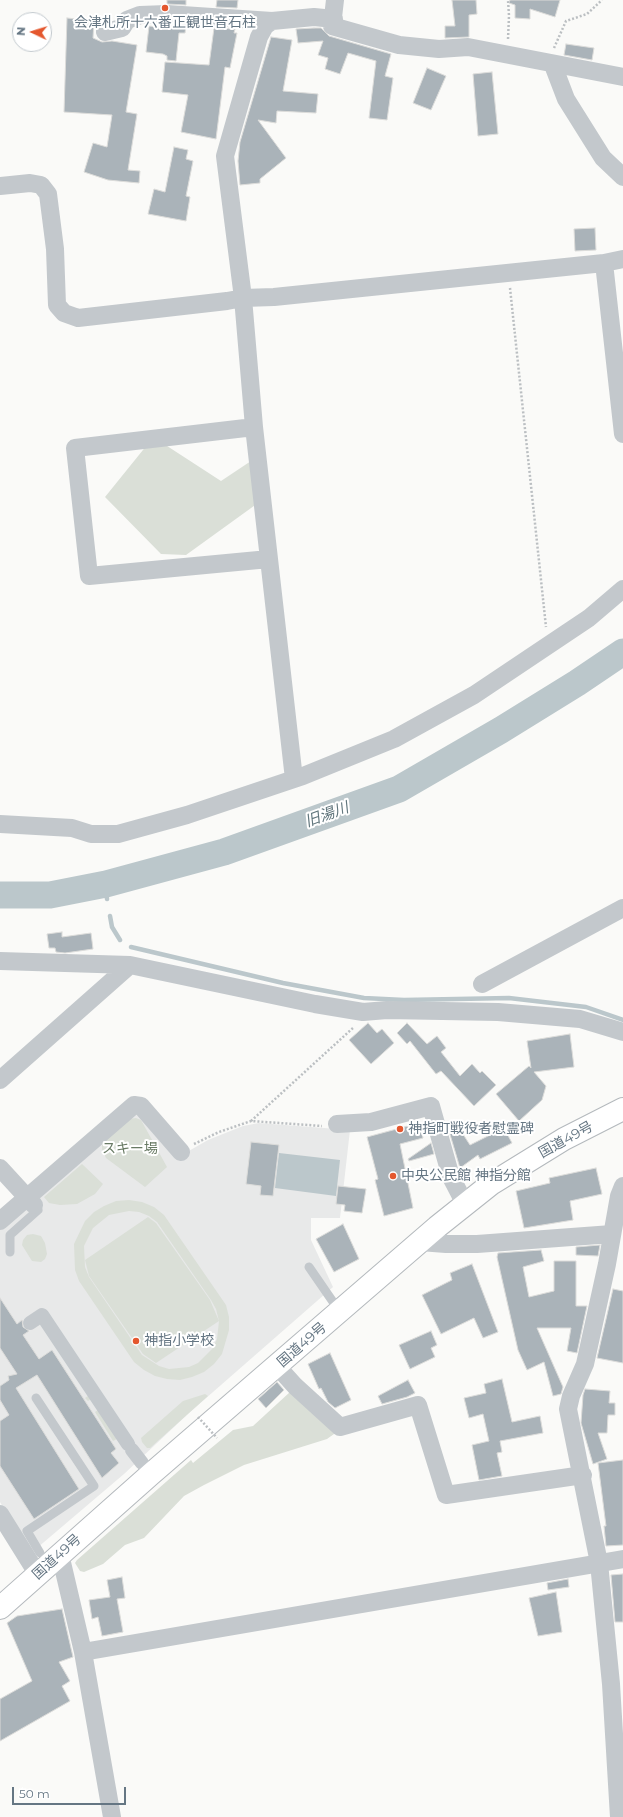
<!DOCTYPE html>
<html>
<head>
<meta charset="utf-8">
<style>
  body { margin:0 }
  #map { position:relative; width:623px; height:1817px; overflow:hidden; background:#fafaf8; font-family:Montserrat,sans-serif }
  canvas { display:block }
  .north { position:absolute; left:12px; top:12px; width:40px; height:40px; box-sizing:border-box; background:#fff; border:1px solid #c1c8cd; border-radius:50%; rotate:274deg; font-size:11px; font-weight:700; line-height:16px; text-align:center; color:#657683 }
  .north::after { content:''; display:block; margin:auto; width:14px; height:18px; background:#e4572e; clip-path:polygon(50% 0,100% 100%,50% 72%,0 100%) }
  .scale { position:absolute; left:12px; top:1787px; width:114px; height:18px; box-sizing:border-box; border:2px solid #657683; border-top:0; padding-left:5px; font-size:12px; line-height:14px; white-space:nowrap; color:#657683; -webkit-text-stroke:3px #fff; paint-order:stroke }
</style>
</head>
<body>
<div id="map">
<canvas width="623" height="1817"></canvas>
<div class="north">N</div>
<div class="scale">50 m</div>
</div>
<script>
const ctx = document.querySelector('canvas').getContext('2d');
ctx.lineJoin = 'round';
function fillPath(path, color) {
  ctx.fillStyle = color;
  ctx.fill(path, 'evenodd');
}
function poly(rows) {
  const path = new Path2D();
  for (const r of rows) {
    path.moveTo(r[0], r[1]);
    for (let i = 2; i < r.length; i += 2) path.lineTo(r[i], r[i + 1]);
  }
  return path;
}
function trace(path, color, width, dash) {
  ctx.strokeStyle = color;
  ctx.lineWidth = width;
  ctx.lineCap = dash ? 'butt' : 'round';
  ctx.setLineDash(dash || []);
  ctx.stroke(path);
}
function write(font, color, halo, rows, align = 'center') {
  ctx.font = font + ' Montserrat,"Noto Sans JP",sans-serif';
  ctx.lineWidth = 4;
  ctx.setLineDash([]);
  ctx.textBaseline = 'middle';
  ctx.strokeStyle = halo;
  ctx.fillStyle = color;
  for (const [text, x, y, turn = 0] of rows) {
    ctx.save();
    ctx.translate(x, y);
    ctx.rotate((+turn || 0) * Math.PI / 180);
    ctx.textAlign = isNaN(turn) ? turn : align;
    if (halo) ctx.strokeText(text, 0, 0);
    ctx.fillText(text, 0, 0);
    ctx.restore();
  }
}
fillPath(poly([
  [132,1113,140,1114,187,1152,208,1140,243,1126,259,1123,350,1130,340,1218,311,1218,311,1240,333,1287,189,1413,124,1474,30,1554,0,1502,0,1228]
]), '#e8e9e9');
fillPath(poly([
  [164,444,221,481,254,459,258,503,186,555,161,554,105,497,147,445],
  [136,1118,141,1120,167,1167,145,1187,106,1158,102,1150,102,1143,129,1119],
  [82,1164,103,1184,95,1194,77,1204,60,1205,49,1203,44,1197],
  [129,1200,142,1202,154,1207,164,1215,226,1305,229,1317,229,1330,222,1354,214,1364,204,1372,192,1377,180,1380,167,1379,155,1376,144,1370,134,1362,79,1281,75,1270,74,1244,85,1221,94,1212,104,1206,116,1201],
  [129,1211,139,1212,149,1216,157,1222,211,1300,216,1309,219,1321,210,1300,156,1223,148,1217,85,1260,89,1276,143,1354,156,1363,219,1321,217,1339,213,1348,198,1363,189,1367,169,1369,159,1366,142,1355,89,1277,85,1267,84,1246,93,1228,109,1215],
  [33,1234,41,1236,45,1243,47,1254,45,1259,41,1262,32,1261,22,1245,23,1240,27,1235],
  [290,1392,336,1432,334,1434,327,1439,244,1465,204,1485,184,1496,144,1538,125,1545,103,1564,84,1572,80,1571,75,1563,77,1560,191,1460,193,1463,233,1430,253,1426],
  [91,1394,119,1438,113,1441,95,1412,98,1410,91,1399,88,1401,85,1398],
  [205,1394,208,1396,150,1448,147,1448,142,1442,141,1438,183,1401]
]), '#dadfd7');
fillPath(poly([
  [279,1153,340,1160,336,1196,275,1188]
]), '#bbc7cb');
trace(poly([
  [105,884,107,899],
  [110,916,112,927,120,940],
  [131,947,283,983,364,998,404,1000,509,998,586,1007,623,1020]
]), '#bbc7cb', 4.5);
trace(poly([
  [0,895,50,895,106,884,224,852,399,789,501,730,577,683,623,652]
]), '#bbc7cb', 27);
const building = poly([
  [167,0,186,0,186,5,167,4,167,0],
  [217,0,238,0,237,8,216,7,217,0],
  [452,0,476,0,477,14,469,15,469,37,445,38,445,26,455,26,452,0],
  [510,0,560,0,555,17,530,9,530,19,515,18,515,5,509,3,510,0],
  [67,18,94,21,93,38,102,42,112,41,137,45,126,112,137,114,128,170,140,171,139,183,108,180,84,172,93,143,107,147,112,115,64,112,67,18],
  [167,25,186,26,185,33,179,33,176,61,167,60,167,56,163,54,146,52,149,26,167,28,167,25],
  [214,28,235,29,234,33,237,33,230,68,225,67,216,139,181,132,188,95,162,92,165,62,209,65,214,28],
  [314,28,321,28,329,36,391,54,385,76,393,78,387,120,369,118,376,61,348,53,340,74,325,69,328,58,318,55,323,41,298,43,296,29,314,28],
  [271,37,292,40,283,91,318,94,316,113,277,111,276,123,258,120,286,158,260,179,260,183,240,185,238,161,240,142,271,37],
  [566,44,594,48,592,60,564,55,566,44],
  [427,68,446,76,431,110,413,103,427,68],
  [492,72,498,134,478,136,473,74,492,72],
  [174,147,188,150,186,159,193,161,186,196,190,197,186,221,148,214,154,189,165,192,174,147],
  [595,228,596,250,575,251,574,229,595,228],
  [62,932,62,937,91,933,93,949,65,953,56,952,55,948,49,948,47,934,62,932],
  [368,1023,377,1033,382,1029,394,1043,371,1064,349,1040,368,1023],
  [407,1023,427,1044,437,1036,446,1048,441,1052,460,1076,472,1064,480,1073,482,1071,496,1085,474,1106,441,1071,436,1074,410,1041,407,1044,397,1033,407,1023],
  [570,1034,574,1067,534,1072,546,1086,542,1100,519,1121,496,1094,529,1066,531,1068,527,1041,570,1034],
  [419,1123,423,1138,400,1144,413,1208,384,1216,375,1180,378,1179,367,1137,419,1123],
  [455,1127,456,1130,459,1128,470,1145,504,1128,512,1143,480,1159,478,1155,460,1168,449,1131,455,1127],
  [251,1142,279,1145,273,1196,260,1195,261,1186,246,1184,251,1142],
  [431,1143,434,1154,409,1161,408,1159,431,1143],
  [596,1168,602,1194,570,1201,573,1220,524,1228,516,1191,550,1183,549,1178,596,1168],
  [338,1186,366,1189,362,1213,344,1211,345,1205,336,1204,338,1186],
  [343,1224,359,1259,334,1272,316,1239,343,1224],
  [600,1245,598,1256,576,1255,576,1247,600,1245],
  [541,1250,544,1261,523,1267,529,1297,554,1291,554,1261,576,1261,576,1306,587,1306,577,1353,567,1351,571,1328,537,1328,563,1387,561,1394,553,1396,544,1362,527,1370,518,1350,497,1257,498,1253,541,1250],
  [472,1264,498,1332,483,1338,474,1318,441,1334,422,1295,452,1280,450,1273,472,1264],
  [613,1289,623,1291,623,1363,597,1358,613,1289],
  [0,1298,17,1324,22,1320,23,1327,29,1331,23,1335,39,1359,52,1350,116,1449,111,1453,119,1463,102,1478,37,1375,16,1388,79,1489,34,1519,0,1466,0,1421,9,1415,0,1400,0,1386,9,1380,8,1376,17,1374,0,1348,0,1298],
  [431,1331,437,1345,431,1348,435,1357,410,1369,399,1345,431,1331],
  [330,1353,351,1400,335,1408,328,1402,321,1388,319,1389,308,1364,330,1353],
  [502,1379,512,1422,540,1416,543,1433,500,1441,502,1452,497,1453,502,1476,479,1480,472,1445,489,1441,483,1414,469,1418,464,1398,486,1393,484,1384,502,1379],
  [408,1380,415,1393,407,1397,382,1404,378,1396,408,1380],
  [277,1382,284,1390,266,1408,258,1399,277,1382],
  [585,1389,610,1391,609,1403,615,1403,615,1415,608,1415,607,1433,598,1433,607,1459,593,1464,581,1423,583,1395,585,1389],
  [623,1460,623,1545,606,1546,604,1526,606,1526,598,1463,623,1460],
  [623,1574,623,1622,615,1622,611,1575,623,1574],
  [122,1577,125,1598,117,1599,123,1632,102,1636,98,1617,92,1619,89,1600,110,1597,107,1580,122,1577],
  [568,1579,569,1587,548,1590,547,1583,568,1579],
  [556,1592,562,1632,538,1636,529,1598,556,1592],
  [62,1609,73,1657,59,1662,70,1681,62,1686,70,1701,0,1741,0,1699,32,1681,7,1623,17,1616,62,1609]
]);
fillPath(building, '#aab3b9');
trace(building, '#dcdcda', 1);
const trunk = poly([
  [0,1608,151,1474,437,1227,491,1184,564,1139,623,1109]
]);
trace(trunk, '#b4b9bd', 24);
trace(poly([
  [508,39,509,16,508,0],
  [554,48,566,21,587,14,602,0],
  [510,288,546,627],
  [251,1121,354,1027],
  [194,1144,219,1132,251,1121,322,1126]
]), '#bbbfc2', 2.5, [2, 2]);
trace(poly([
  [10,1252,10,1235,38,1210,35,1205],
  [309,1267,340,1312],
  [36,1398,94,1486,27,1531,40,1553]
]), '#c3c8cc', 9);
trace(poly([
  [30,1323,42,1315,128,1444],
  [132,1450,142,1463]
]), '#c3c8cc', 14);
trace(poly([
  [335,0,332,26,399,45,439,49,468,47,623,77],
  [105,32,122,28,127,20,140,15,167,14,272,21],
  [553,65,566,99,603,158,623,177],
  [0,186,30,183,41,185,48,194,55,249,57,305,64,313,78,318,227,301,243,298,274,297,604,263,623,259],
  [604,263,623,434],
  [254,427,75,448,89,576,269,559],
  [294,779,254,427,243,298,225,156,259,37,265,26,272,21,314,17,334,19],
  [0,824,72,828,91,834,118,834,187,815,303,776,394,739,474,695,589,618,623,589],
  [0,961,130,965,315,1004,363,1012,387,1010,498,1012,580,1019,623,1032],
  [482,984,623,908],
  [0,1080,130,965],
  [337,1124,371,1122,431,1106,451,1177,465,1204],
  [0,1168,34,1205],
  [0,1221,134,1105,141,1106,181,1152],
  [420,1242,446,1244,477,1244,612,1234],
  [277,1366,295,1386,340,1427,418,1405,446,1495,583,1475],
  [0,1514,38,1575],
  [60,1554,83,1652,112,1817],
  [83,1652,623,1559],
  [619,1817,611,1684,599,1563,568,1409,571,1396,585,1364,607,1264,619,1196,623,1186]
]), '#c3c8cc', 18);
trace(trunk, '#fff', 22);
trace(poly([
  [198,1417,217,1438]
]), '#bbbfc2', 2.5, [2, 2]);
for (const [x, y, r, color] of [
  [165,8,4,"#e4572e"],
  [400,1129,4,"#e4572e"],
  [393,1176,4,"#e4572e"],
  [136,1341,4,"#e4572e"]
]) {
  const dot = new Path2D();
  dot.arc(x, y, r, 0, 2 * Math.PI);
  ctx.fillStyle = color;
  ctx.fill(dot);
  trace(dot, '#fff', 1.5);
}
write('14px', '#657683', '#fff', [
  ["会津札所十六番正観世音石柱",165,23,"center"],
  ["神指町戦役者慰霊碑",408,1129],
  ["中央公民館 神指分館",401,1176],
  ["神指小学校",144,1341]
], 'left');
write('14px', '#657683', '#fff', [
  ["国道49号",566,1140,-29],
  ["国道49号",302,1345,-41],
  ["国道49号",57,1557,-42]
]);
write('14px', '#687a64', '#fff', [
  ["スキー場",130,1149]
]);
write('italic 15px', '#60757c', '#fff', [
  ["旧湯川",327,815,-20]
]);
</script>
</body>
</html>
